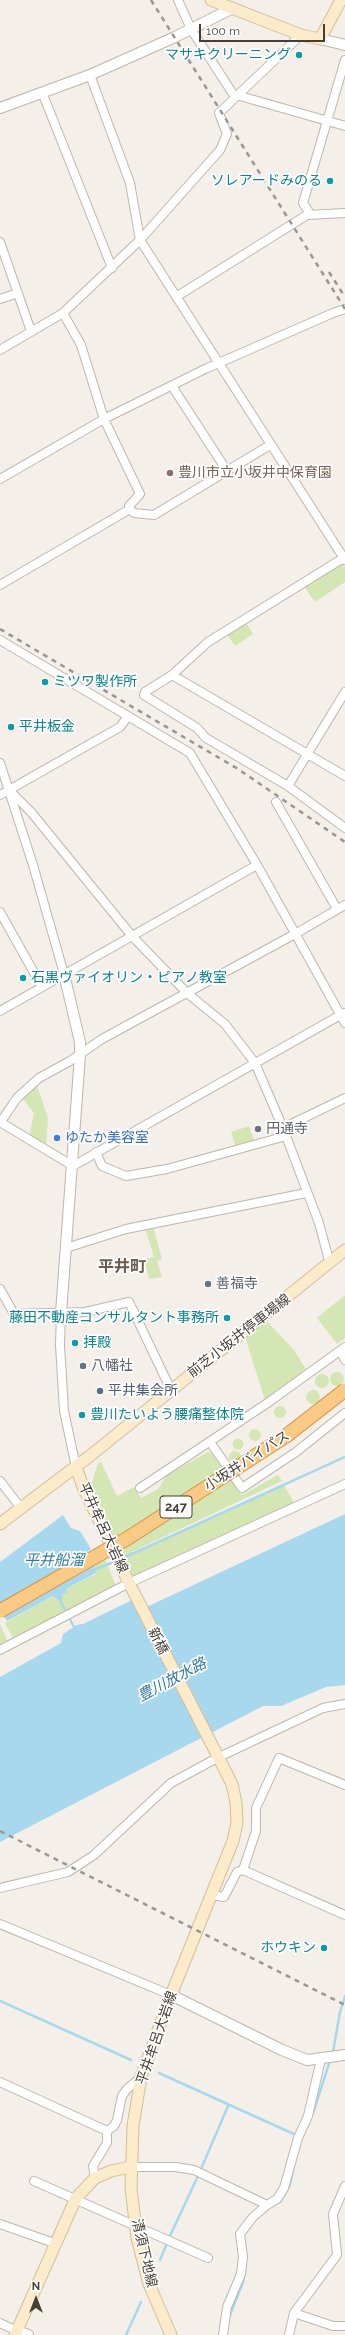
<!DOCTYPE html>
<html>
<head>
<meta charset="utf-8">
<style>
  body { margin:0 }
  #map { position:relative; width:345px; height:2335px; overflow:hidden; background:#f4efe9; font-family:Raleway,sans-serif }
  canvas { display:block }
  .north { position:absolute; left:16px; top:2279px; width:40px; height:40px; -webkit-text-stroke:3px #fff; paint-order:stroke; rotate:0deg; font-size:11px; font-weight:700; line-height:16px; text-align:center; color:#473f37 }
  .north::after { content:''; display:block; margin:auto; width:14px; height:18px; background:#473f37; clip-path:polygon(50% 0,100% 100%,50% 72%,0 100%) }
  .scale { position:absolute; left:199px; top:24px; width:126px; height:18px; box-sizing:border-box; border:2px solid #473f37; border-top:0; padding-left:5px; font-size:12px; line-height:14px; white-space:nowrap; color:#473f37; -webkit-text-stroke:3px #fff; paint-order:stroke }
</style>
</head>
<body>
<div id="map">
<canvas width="345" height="2335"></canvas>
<div class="north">N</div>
<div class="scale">100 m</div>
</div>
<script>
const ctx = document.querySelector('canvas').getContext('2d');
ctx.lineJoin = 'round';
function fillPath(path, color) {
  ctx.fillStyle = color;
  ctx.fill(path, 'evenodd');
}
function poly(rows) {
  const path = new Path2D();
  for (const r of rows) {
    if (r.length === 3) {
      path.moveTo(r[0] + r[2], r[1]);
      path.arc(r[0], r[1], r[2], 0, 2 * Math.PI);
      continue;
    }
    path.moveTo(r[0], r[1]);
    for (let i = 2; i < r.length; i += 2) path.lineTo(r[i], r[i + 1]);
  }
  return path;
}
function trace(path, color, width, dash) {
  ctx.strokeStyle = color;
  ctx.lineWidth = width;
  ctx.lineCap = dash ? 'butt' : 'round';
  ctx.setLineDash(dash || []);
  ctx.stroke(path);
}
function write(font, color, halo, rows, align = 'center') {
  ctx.font = font + ' Raleway,"Noto Sans JP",sans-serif';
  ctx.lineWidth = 3.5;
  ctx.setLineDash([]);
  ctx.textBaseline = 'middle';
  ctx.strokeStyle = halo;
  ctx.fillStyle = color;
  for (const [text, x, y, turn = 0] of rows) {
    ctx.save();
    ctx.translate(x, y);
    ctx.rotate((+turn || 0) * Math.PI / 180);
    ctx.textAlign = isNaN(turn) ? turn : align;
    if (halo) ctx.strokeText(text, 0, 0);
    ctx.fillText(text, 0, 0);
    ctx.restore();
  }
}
fillPath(poly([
  [341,561,345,567,345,582,315,602,303,585],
  [245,621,253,634,235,646,226,633],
  [36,1083,48,1118,46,1147,29,1138,34,1113,22,1098],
  [249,1126,254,1141,236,1147,231,1132],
  [153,1227,162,1259,157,1261,162,1277,149,1279,144,1259,154,1257,145,1228],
  [345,1295,345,1338,337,1344,317,1318],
  [266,1320,293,1349,306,1369,265,1400,245,1337],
  [337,1379,7],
  [322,1381,7],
  [313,1397,7],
  [280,1412,6],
  [255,1435,6],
  [238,1444,5.5],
  [235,1457,6],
  [208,1452,212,1454,242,1495,278,1475,282,1481,142,1547,132,1552,133,1554,284,1485,294,1503,135,1577,133,1576,91,1486,98,1463,101,1462,117,1496,134,1487,141,1498,158,1489,167,1475],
  [105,1559,116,1586,15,1639,13,1638,5,1623,53,1596,58,1601,62,1600,62,1595,66,1589,96,1574,93,1565],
  [0,1624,8,1642,0,1646]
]), '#d4e6b3');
fillPath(poly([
  [345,1514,345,1685,326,1687,281,1706,263,1706,0,1842,0,1677,61,1643,63,1634,77,1625,83,1624,132,1600,138,1611],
  [63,1515,71,1528,80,1531,91,1549,87,1552,96,1573,66,1589,67,1592,62,1595,62,1600,59,1601,53,1596,7,1621,0,1609,0,1562]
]), '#a8d8ee');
trace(poly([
  [121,1559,345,1457],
  [94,1570,116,1561],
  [60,1600,74,1627],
  [0,2001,131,2060],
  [333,2052,340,2012,345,1996],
  [159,2073,296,2135],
  [313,2113,329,2064],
  [305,2131,310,2121],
  [201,2169,228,2106],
  [271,2207,281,2201,290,2185,293,2170],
  [169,2238,198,2176],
  [160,2260,167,2243],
  [230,2315,243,2282,246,2265],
  [126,2335,141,2302]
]), '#a8d8ee', 2.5);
const minor = poly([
  [178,0,191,29,233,94,345,126],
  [90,75,130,183,140,240,345,560],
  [42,92,112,268],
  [311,215,303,203,345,60],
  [0,242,31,331],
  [176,297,307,215,345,213],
  [0,299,18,293],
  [63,313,81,345,104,419,140,494,129,506,130,509],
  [0,350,63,313,140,240,220,150,227,134,219,113,301,35],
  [172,386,227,471],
  [0,479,104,419,205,369,333,313,345,309],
  [345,557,208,642,172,675,145,692,144,695,197,728,206,738,288,786,345,828],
  [0,585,130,509,134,513,154,515,270,445],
  [0,640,190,753,257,865,345,1023],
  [172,675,345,776],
  [0,763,33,865,64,974],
  [288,786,345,692],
  [9,790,31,812,132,936,187,993,225,1024,255,1063,283,1128,319,1223,330,1264],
  [0,795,120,727,128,716],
  [276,802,337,909],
  [0,912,42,987],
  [0,1011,257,865],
  [0,1122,73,1166,344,1013],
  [0,1123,17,1098,39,1078,70,1061,102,1039,295,934,345,905],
  [283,1128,345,1098],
  [96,1152,102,1166,126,1176,167,1169,286,1136],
  [66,1248,126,1229,306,1193],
  [0,1289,14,1314,85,1312,129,1302,171,1390],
  [61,1313,60,1345,64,1411,76,1467],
  [340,1351,345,1360],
  [210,1442,242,1488,296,1452,345,1413],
  [0,1481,21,1508],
  [140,1488,269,1402,345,1347],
  [0,1650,129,1583,345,1484],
  [243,1870,256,1831,256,1808,279,1758,345,1785],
  [0,1888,68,1872,94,1855,171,1783,217,1758,323,1708,345,1704],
  [211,1895,224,1897,237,1872,243,1870,345,1915],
  [0,1924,171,1995],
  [0,2082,107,2131],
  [130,2167,175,2167,194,2170,267,2205],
  [95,2178,93,2166,107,2143,107,2131,114,2126,117,2120,122,2096,127,2089,141,2077],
  [34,2181,208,2258],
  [0,2224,54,2243],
  [294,2313,333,2326,345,2326],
  [0,2323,17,2331],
  [223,2335,227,2307,241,2274,243,2257,240,2234,253,2217,267,2205,277,2199,284,2188,298,2138,308,2116,321,2059],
  [289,2335,294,2313,337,2255,333,2214,345,2186]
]);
const tertiary = poly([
  [320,39,345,45],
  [0,108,90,75,175,37,233,8],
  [61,1313,80,1055,80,1042,64,974],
  [171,1995,282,2050,307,2060,345,2055],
  [17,2331,28,2335]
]);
const secondary = poly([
  [211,0,301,35,320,39,341,0],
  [76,1467,83,1487,129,1583,232,1784,236,1803,237,1823,233,1841,171,1995,141,2077,133,2126,131,2188,137,2238,149,2284,171,2335],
  [0,1524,91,1455,345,1250],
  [15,2335,76,2198,95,2178,111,2171,130,2167]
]);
trace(minor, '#bfb6ac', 10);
trace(tertiary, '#bfb6ac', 12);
trace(secondary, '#d2be9a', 13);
trace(minor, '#fff', 8);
trace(tertiary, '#fff', 10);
trace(secondary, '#fcebca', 11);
trace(poly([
  [151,0,345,309],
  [329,272,345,297],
  [0,629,238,769,345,842],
  [0,1831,345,2005]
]), '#979797', 2.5, [5, 5]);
const trunkBridge = poly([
  [0,1611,128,1538,286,1436,345,1390]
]);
trace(trunkBridge, '#d7913f', 15, []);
trace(trunkBridge, '#f9ca85', 13);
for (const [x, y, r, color] of [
  [299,55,4,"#0f9aa8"],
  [330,181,4,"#0f9aa8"],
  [170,473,4,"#8d6e63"],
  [45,682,4,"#0f9aa8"],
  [11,727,4,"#0f9aa8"],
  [23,978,4,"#0f9aa8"],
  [258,1129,4,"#6b7280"],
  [57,1138,4,"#3f7fe0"],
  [208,1284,4,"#6b7280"],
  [227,1318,4,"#0f9aa8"],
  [75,1343,4,"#0f9aa8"],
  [83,1366,4,"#6b7280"],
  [100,1391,4,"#5c6f8a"],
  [82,1415,4,"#0f9aa8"],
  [324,1948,4,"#0f9aa8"]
]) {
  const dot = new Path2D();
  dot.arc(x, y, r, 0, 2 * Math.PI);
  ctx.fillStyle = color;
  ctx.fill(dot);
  trace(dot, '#fff', 1.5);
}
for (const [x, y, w] of [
  [176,1507,32]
]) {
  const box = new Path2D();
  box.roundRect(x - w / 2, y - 11, w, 22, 3);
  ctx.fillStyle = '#fff';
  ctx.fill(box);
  trace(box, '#473f37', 1);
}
write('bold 13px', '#473f37', null, [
  ["247",176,1507]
]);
write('14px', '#0d838f', '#fff', [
  ["マサキクリーニング",291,55,"right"],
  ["ソレアードみのる",322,181,"right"],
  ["ミツワ製作所",53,682],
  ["平井板金",19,727],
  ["石黒ヴァイオリン・ピアノ教室",31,978],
  ["藤田不動産コンサルタント事務所",219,1318,"right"],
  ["拝殿",83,1343],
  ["豊川たいよう腰痛整体院",90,1415],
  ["ホウキン",316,1948,"right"]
], 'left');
write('14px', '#785e54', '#fff', [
  ["豊川市立小坂井中保育園",178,473]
], 'left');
write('14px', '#5b616d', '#fff', [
  ["円通寺",266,1129],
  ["善福寺",216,1284],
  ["八幡社",91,1366]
], 'left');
write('14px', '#366cbe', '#fff', [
  ["ゆたか美容室",65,1138]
], 'left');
write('14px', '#473f37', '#fff', [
  ["前芝小坂井停車場線",239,1336,-38],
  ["小坂井バイパス",247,1461,-33],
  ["平井牟呂大岩線",103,1528,65],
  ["新橋",158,1641,63],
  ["平井牟呂大岩線",157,2038,-71],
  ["清須下地線",144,2253,77]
]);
write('14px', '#4e5e75', '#fff', [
  ["平井集会所",108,1391]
], 'left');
write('italic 15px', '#307b9f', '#fff', [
  ["平井船溜",54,1560],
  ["豊川放水路",172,1680,-28]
]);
write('bold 16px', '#695c4f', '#fff', [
  ["平井町",122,1267]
]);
</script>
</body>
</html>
